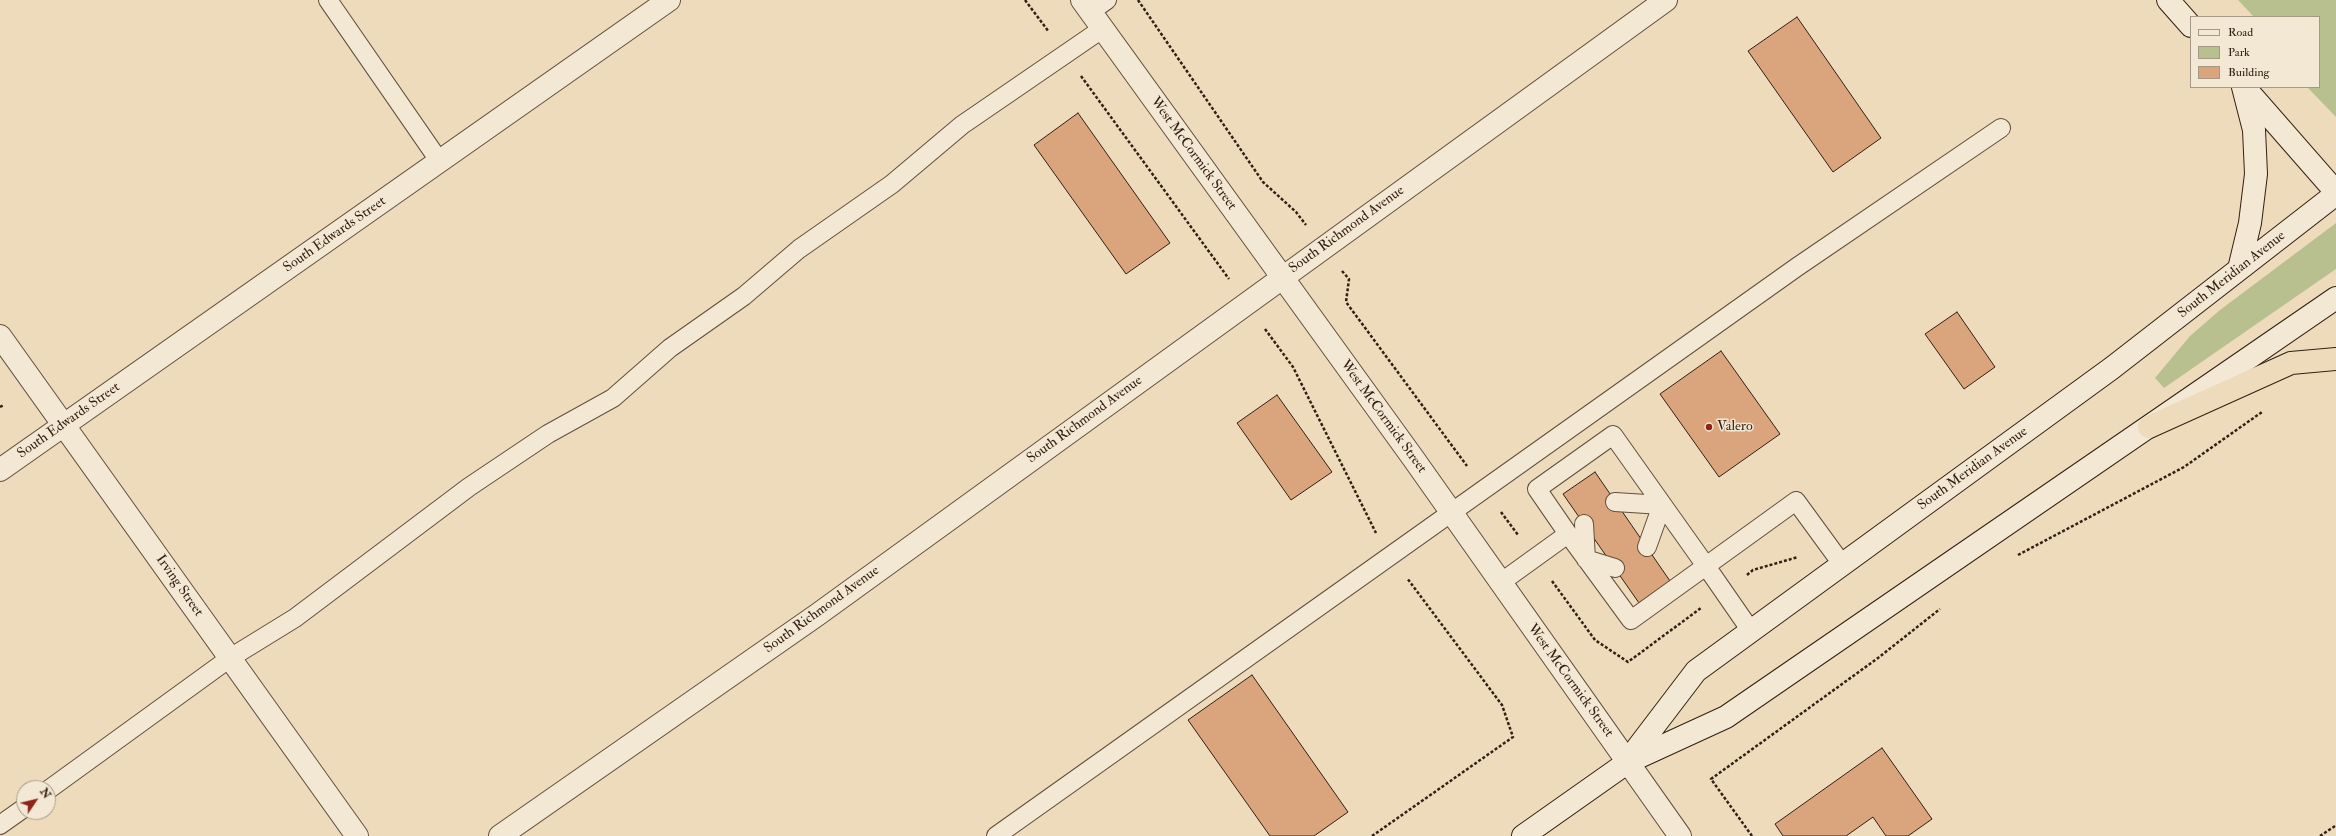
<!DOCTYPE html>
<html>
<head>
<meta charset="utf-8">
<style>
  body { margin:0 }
  #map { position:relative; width:2336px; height:836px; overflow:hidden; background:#eddbbc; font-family:"IM FELL Double Pica",serif }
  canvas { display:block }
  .legend { position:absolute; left:2190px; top:16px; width:130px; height:72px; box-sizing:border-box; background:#f3e8d3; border:1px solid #a69886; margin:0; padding:5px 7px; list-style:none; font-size:12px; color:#332013 }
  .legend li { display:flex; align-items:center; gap:8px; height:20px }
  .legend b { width:20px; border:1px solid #a69886 }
  .north { position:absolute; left:16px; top:780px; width:40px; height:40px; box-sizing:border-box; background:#f3e8d3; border:1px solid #a69886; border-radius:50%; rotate:55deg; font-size:11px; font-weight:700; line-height:16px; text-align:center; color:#332013 }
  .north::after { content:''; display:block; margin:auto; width:14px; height:18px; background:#8f2418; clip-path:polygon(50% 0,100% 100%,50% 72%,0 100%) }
</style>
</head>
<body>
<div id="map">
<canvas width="2336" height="836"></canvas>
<ul class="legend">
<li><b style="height:5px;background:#f3e8d3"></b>Road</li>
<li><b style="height:11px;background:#b9c090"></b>Park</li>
<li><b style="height:11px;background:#daa47c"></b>Building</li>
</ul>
<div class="north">N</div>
</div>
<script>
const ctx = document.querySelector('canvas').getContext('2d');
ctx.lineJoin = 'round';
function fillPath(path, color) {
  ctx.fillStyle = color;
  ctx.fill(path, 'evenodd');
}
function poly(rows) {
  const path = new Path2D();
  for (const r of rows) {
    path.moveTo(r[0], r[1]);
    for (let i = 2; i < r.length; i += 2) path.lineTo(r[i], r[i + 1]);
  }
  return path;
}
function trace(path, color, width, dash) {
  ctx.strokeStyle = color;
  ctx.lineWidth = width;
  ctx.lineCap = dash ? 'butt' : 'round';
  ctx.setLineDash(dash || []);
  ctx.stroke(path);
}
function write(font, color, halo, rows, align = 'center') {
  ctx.font = font + ' "IM FELL Double Pica",serif';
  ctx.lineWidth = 3;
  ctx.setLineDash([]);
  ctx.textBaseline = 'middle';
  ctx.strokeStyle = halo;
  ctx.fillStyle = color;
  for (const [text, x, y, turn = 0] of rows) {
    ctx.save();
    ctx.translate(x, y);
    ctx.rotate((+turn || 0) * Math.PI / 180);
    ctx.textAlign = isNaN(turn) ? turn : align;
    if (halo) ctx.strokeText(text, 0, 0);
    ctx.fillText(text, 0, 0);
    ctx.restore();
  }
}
fillPath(poly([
  [2238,0,2336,0,2336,117,2307,87,2319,87,2319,17,2254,17],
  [2336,223,2336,269,2164,388,2155,378,2190,336,2220,310]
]), '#b9c090');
const building = poly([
  [1797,17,1881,138,1833,172,1748,51,1797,17],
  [1078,113,1170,243,1126,274,1034,145,1078,113],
  [1957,312,1995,367,1964,389,1925,334,1957,312],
  [1721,351,1780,434,1719,477,1660,394,1721,351],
  [1277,395,1332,472,1291,500,1237,423,1277,395],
  [1595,472,1670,581,1639,603,1563,494,1595,472],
  [1252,675,1348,812,1314,836,1270,836,1188,720,1252,675],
  [1882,748,1932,819,1908,836,1886,836,1873,817,1846,836,1783,836,1775,824,1882,748]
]);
fillPath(building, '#daa47c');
trace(building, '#332013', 1);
const service = poly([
  [328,0,440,162],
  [1090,12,1107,0],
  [1615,502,1662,505,1647,547],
  [1584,524,1586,559,1615,568],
  [1500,583,1568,534,1631,620,1706,566,1613,435,1537,489,1568,534],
  [1751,631,1706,566,1796,501,1842,564],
  [48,790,230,658,295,618,469,487,548,434,613,398,670,348,744,296,799,249,892,184,962,125,1102,29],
  [0,825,24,808],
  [996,836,1797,267,2001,128]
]);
const minor = poly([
  [0,336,357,836],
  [0,470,669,0],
  [500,836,817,615,1666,0]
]);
const tertiary = poly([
  [1082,0,1413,458,1680,836]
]);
const secondary = poly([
  [2168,0,2191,26],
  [2245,88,2336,192],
  [2239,269,2250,223,2256,174,2254,130,2243,87],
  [1629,759,1696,671,2112,368,2336,194],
  [1523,836,1628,762,1726,717,2336,298]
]);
const motorway = poly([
  [2149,427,2291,363,2336,359]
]);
trace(service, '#624f3d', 20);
trace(minor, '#624f3d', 24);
trace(tertiary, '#624f3d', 24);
trace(secondary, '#332013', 24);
trace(motorway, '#332013', 24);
trace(poly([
  [1025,0,1049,32],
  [1138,0,1263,182,1296,212,1306,225],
  [1081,76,1229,279],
  [1342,271,1349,279,1346,302,1467,466],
  [1265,329,1293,367,1376,533],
  [0,407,4,405],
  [1501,512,1518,535],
  [2018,555,2184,467,2262,412],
  [1747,575,1753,570,1798,557],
  [1552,581,1595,640,1628,662,1701,608],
  [1372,836,1513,737,1502,705,1407,578],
  [1752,836,1711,779,1878,658,1940,609],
  [2320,836,2335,826]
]), '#332013', 2.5, [3, 2]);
trace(service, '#f3e8d3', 18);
trace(minor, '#f3e8d3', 22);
trace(tertiary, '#f3e8d3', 22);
trace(secondary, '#f3e8d3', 22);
trace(motorway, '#eddbbc', 22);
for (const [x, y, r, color] of [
  [1709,427,4,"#8f2418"]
]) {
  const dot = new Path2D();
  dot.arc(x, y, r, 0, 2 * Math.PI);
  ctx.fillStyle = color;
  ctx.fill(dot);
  trace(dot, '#f3e8d3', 1.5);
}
write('14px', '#332013', '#f3e8d3', [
  ["West McCormick Street",1193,154,54],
  ["South Richmond Avenue",1347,230,-36],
  ["South Edwards Street",335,235,-35],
  ["South Meridian Avenue",2232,275,-38],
  ["West McCormick Street",1383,417,54],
  ["South Richmond Avenue",1085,420,-36],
  ["South Edwards Street",69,421,-35],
  ["South Meridian Avenue",1973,469,-36],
  ["Irving Street",179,586,55],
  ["South Richmond Avenue",822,610,-36],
  ["West McCormick Street",1570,681,54]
]);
write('14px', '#332013', '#f3e8d3', [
  ["Valero",1717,427]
], 'left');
</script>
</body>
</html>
